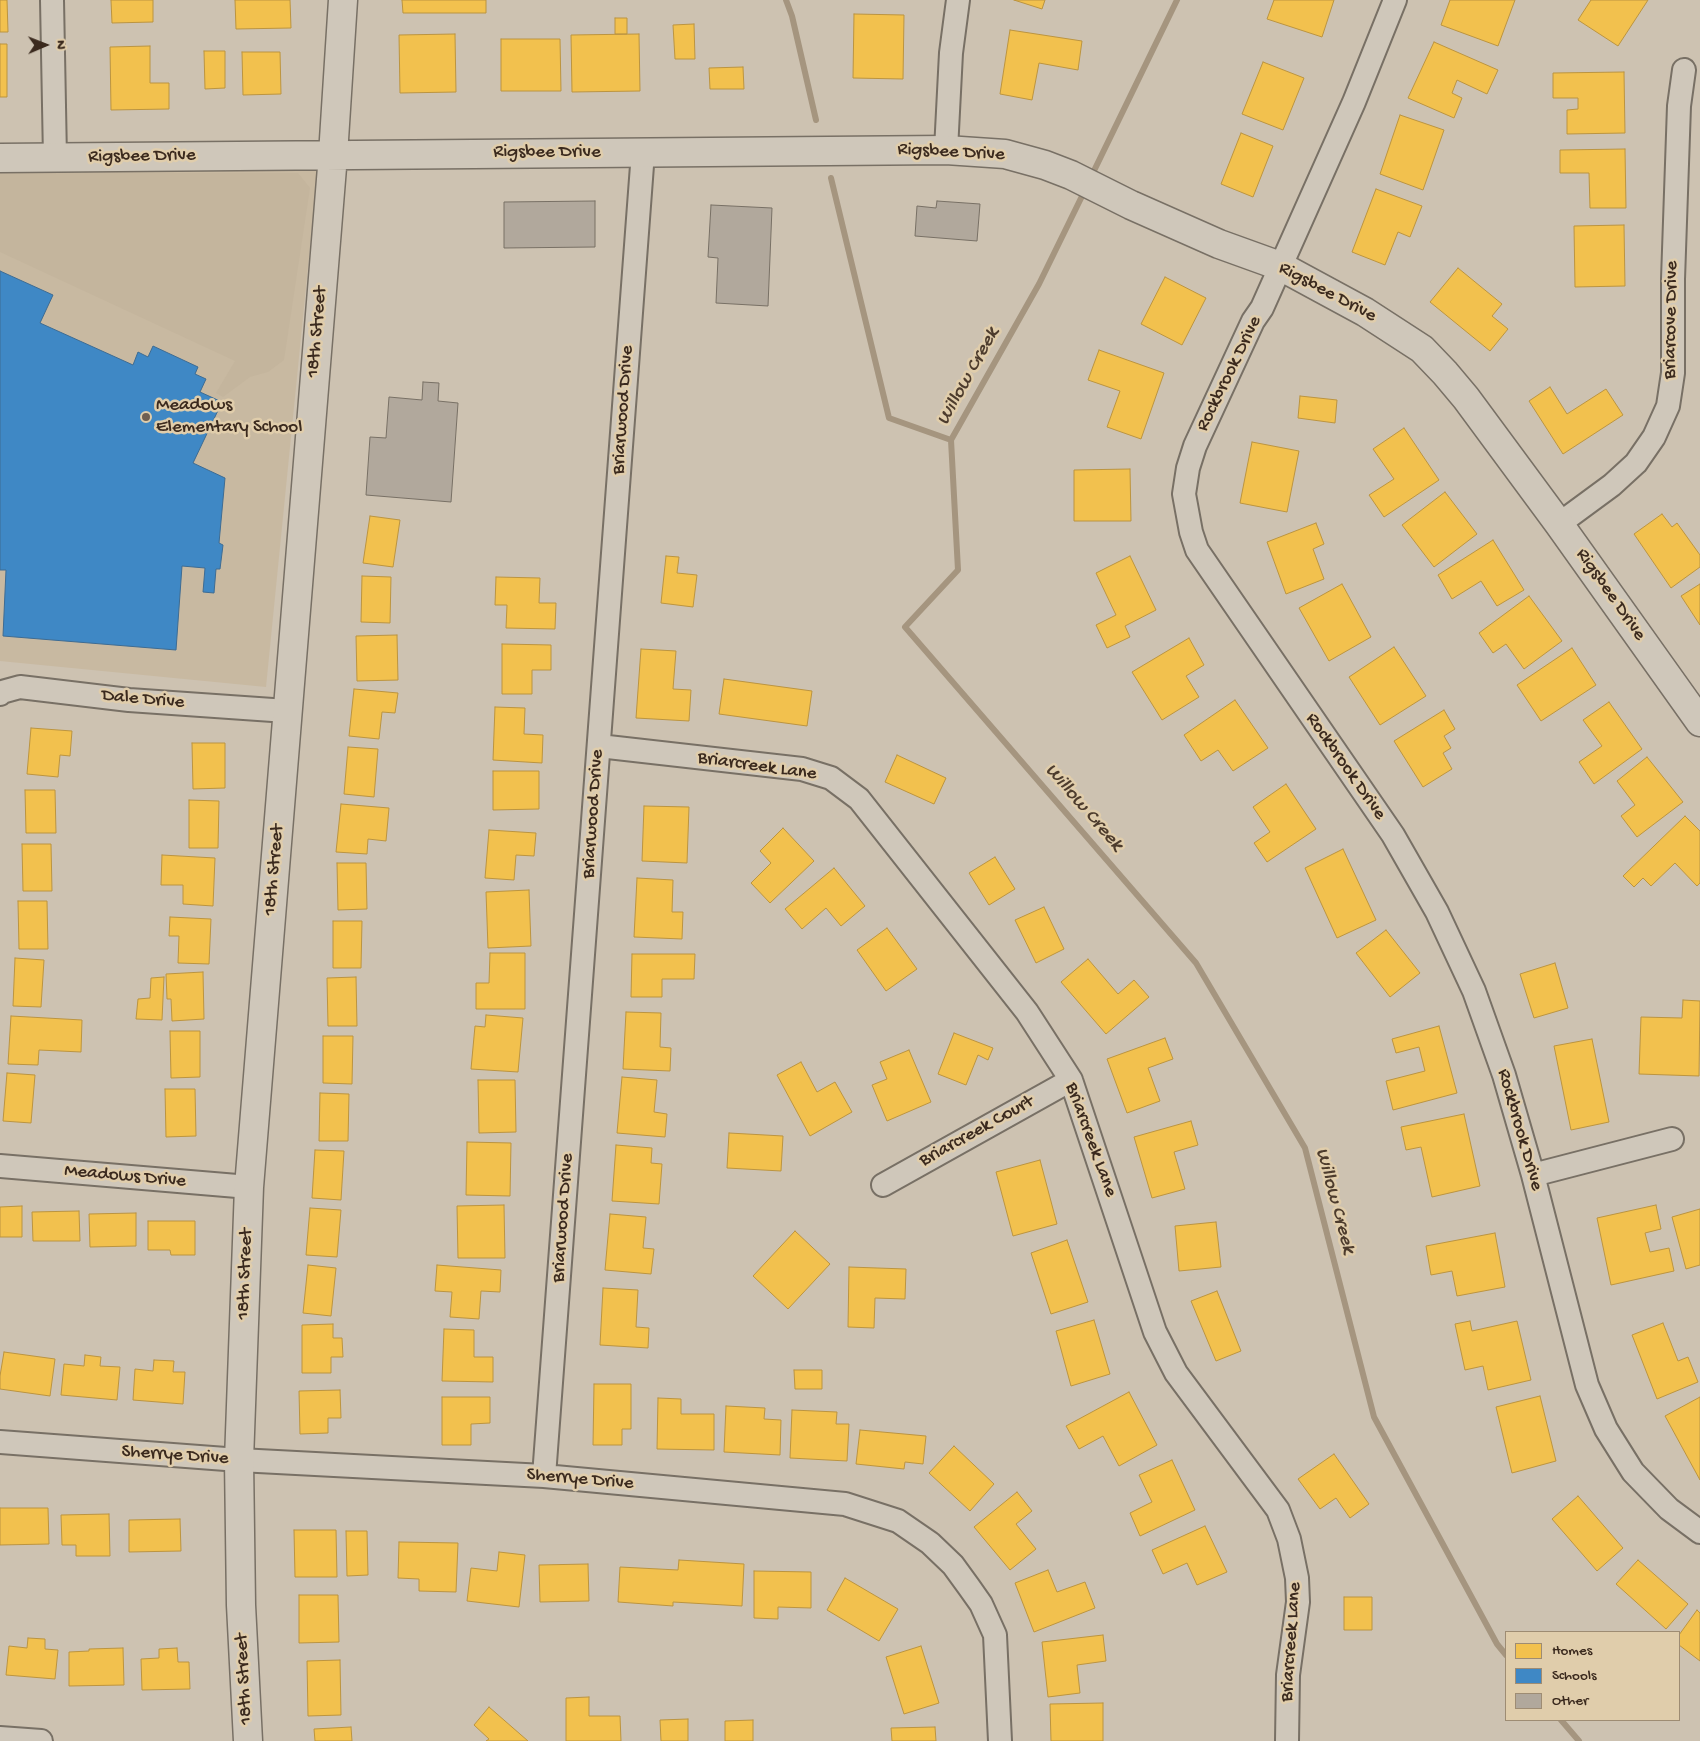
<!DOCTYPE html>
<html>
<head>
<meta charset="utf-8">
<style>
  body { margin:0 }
  #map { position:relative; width:1700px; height:1741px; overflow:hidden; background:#cdc2b1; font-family:"Gochi Hand",sans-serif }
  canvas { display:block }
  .legend { position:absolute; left:1505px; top:1631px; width:175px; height:90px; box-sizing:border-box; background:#e0cdab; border:1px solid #9e8c73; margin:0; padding:6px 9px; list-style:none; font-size:15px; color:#3b2a1e }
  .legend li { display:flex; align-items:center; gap:10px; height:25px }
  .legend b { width:25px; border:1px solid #9e8c73 }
  .north { position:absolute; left:20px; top:20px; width:50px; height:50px; -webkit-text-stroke:4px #e0cdab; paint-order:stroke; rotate:89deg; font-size:14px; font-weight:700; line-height:20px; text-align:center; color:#3b2a1e }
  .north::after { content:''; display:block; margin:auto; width:18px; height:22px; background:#3b2a1e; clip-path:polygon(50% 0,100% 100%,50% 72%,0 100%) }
</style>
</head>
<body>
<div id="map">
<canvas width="1700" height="1741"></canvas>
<ul class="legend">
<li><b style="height:14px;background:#f2c14e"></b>Homes</li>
<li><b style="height:14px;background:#3f88c5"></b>Schools</li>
<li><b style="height:14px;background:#b1a89c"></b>Other</li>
</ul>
<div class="north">N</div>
</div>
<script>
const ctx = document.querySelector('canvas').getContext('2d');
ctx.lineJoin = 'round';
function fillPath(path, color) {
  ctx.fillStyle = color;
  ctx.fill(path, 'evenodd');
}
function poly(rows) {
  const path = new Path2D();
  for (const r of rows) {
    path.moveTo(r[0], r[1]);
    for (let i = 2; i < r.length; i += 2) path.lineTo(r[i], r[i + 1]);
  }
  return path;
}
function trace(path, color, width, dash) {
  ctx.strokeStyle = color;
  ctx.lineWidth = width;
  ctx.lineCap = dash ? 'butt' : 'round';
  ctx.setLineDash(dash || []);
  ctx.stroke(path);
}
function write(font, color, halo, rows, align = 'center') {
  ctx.font = font + ' "Gochi Hand",sans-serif';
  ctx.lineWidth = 5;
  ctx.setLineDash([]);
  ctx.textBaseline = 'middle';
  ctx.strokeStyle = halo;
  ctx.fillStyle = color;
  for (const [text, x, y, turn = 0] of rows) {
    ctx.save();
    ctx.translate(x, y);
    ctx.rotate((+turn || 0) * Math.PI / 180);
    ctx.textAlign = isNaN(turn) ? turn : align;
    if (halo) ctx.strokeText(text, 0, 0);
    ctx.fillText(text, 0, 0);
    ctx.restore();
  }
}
fillPath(poly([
  [318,167,266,687,0,661,0,174]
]), '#c8b9a1');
fillPath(poly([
  [0,173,298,173,310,188,284,360,268,372,250,377,223,397,216,393,235,361,0,252]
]), '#c4b59d');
const homes = poly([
  [0,0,7,0,8,32,0,32,0,0],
  [111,0,153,0,153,22,112,23,111,0],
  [235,0,290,0,291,28,236,29,235,0],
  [402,0,486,0,486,13,403,13,402,0],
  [1014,0,1045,0,1042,9,1014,0],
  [1274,0,1334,0,1322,37,1267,19,1274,0],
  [1450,0,1515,0,1498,46,1441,25,1450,0],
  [1591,0,1648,0,1618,46,1578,20,1591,0],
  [854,14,904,15,903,79,853,78,854,14],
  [615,18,627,18,627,34,615,34,615,18],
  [694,24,695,59,675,59,673,25,694,24],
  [1010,30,1082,41,1078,70,1039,63,1032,100,1000,94,1010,30],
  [455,34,456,92,400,93,399,35,455,34],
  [639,34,640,91,572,92,571,35,639,34],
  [501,39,560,39,561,91,501,91,501,39],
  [1434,42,1498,70,1487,94,1457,80,1452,93,1462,98,1454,118,1408,98,1434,42],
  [0,44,7,44,7,97,0,97,0,44],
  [150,46,150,83,169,83,169,109,111,110,110,47,150,46],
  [204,51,225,51,225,88,205,89,204,51],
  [242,52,280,52,281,94,243,95,242,52],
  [1263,62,1304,78,1283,130,1242,114,1263,62],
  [743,67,744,89,710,89,709,68,743,67],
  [1624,72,1625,133,1567,134,1567,110,1578,109,1578,98,1553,98,1553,73,1624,72],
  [1400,115,1444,130,1423,190,1380,174,1400,115],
  [1241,133,1273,146,1253,197,1221,184,1241,133],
  [1625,149,1626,208,1590,208,1589,173,1560,173,1560,150,1625,149],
  [1376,189,1422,206,1410,237,1398,232,1385,265,1352,252,1376,189],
  [1624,225,1625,286,1575,287,1574,226,1624,225],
  [1458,268,1502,304,1492,316,1508,329,1490,351,1430,302,1458,268],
  [1165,277,1206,298,1182,345,1141,324,1165,277],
  [1099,350,1164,373,1141,439,1107,427,1120,391,1088,380,1099,350],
  [1550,387,1567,414,1606,389,1623,415,1563,454,1529,401,1550,387],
  [1300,396,1337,400,1335,423,1298,418,1300,396],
  [1404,428,1439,480,1384,517,1369,495,1394,479,1373,449,1404,428],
  [1252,442,1299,451,1287,512,1240,503,1252,442],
  [1130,469,1131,521,1074,521,1074,470,1130,469],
  [1445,492,1477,534,1434,567,1402,525,1445,492],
  [1662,514,1672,527,1677,523,1700,555,1700,567,1671,588,1634,534,1662,514],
  [370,516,400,520,393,567,363,563,370,516],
  [1316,523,1324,544,1313,549,1324,579,1286,594,1267,542,1316,523],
  [1493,540,1524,590,1497,606,1481,581,1452,599,1438,575,1493,540],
  [666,556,679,557,677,573,697,575,693,607,661,603,666,556],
  [1130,556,1156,610,1125,626,1130,637,1107,648,1096,625,1116,615,1096,573,1130,556],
  [362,576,391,577,390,623,361,622,362,576],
  [496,577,540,578,539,603,556,603,555,629,506,628,507,605,495,605,496,577],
  [1342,584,1371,637,1329,661,1299,608,1342,584],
  [1700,584,1700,625,1681,596,1700,584],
  [1529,596,1562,641,1524,669,1506,644,1493,653,1479,633,1529,596],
  [397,635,398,680,357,681,356,636,397,635],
  [1189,638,1204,665,1186,676,1199,697,1162,720,1132,672,1189,638],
  [502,644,551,645,551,670,532,670,532,694,502,694,502,644],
  [1394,647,1426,696,1380,725,1349,677,1394,647],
  [1572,648,1596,685,1541,721,1517,685,1572,648],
  [641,649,676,651,673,689,691,690,689,721,636,718,641,649],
  [724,679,812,691,807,726,719,714,724,679],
  [354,689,398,693,395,713,382,712,379,739,349,736,354,689],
  [1235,700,1268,748,1233,771,1218,750,1201,761,1184,735,1235,700],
  [1609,702,1642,749,1594,784,1579,762,1602,746,1583,720,1609,702],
  [495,707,525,708,524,734,543,735,542,763,493,760,495,707],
  [1444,710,1455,729,1444,736,1451,748,1443,753,1452,769,1423,787,1394,741,1444,710],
  [31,728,72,731,70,756,60,755,58,777,27,774,31,728],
  [192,743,225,743,225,788,193,789,192,743],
  [348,747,378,749,374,797,344,794,348,747],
  [897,755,946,778,934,804,885,782,897,755],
  [1647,757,1683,802,1637,837,1621,816,1635,805,1617,781,1647,757],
  [493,771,539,771,539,809,493,810,493,771],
  [1286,784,1316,829,1267,862,1254,843,1270,832,1253,807,1286,784],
  [25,790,55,790,56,833,26,833,25,790],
  [189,800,219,801,218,848,189,848,189,800],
  [341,804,389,808,386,841,368,839,367,854,336,852,341,804],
  [644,806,689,807,687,863,642,861,644,806],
  [1685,816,1700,831,1700,883,1697,886,1675,863,1651,886,1643,878,1634,887,1623,876,1685,816],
  [783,828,814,861,770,903,751,883,771,863,760,851,783,828],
  [489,830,536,833,534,856,516,855,514,880,485,878,489,830],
  [22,844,51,844,52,891,23,891,22,844],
  [1343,849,1376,920,1337,938,1305,868,1343,849],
  [162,855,215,858,213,906,183,904,183,885,161,885,162,855],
  [995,857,1015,889,989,905,969,873,995,857],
  [337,863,366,863,367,909,338,910,337,863],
  [834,868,865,906,841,926,826,908,802,929,785,909,834,868],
  [637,878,673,880,672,912,683,912,682,939,634,937,637,878],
  [529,890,531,946,488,948,486,892,529,890],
  [18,901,47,901,48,949,19,949,18,901],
  [1044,907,1064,949,1036,963,1015,920,1044,907],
  [170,917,211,919,209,964,178,963,179,936,169,936,170,917],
  [333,921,362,921,361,968,333,968,333,921],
  [887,928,917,969,886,991,857,950,887,928],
  [1386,930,1420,973,1390,997,1356,953,1386,930],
  [490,953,525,953,525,1009,476,1009,476,983,489,983,490,953],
  [632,954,695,954,694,979,662,979,662,997,631,997,632,954],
  [15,958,44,960,41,1007,13,1006,15,958],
  [1088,959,1118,994,1134,980,1149,997,1106,1034,1061,982,1088,959],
  [1555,963,1568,1008,1534,1018,1520,974,1555,963],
  [203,972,204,1019,172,1021,171,999,167,999,166,974,203,972],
  [164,977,162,1020,136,1019,138,999,150,998,151,978,164,977],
  [356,977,357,1026,328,1026,327,978,356,977],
  [1683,1000,1700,1001,1699,1076,1639,1074,1641,1017,1682,1018,1683,1000],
  [626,1012,661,1013,660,1047,671,1048,670,1071,623,1069,626,1012],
  [486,1015,523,1018,518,1072,471,1069,475,1026,485,1027,486,1015],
  [11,1016,82,1020,81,1052,39,1050,38,1065,8,1064,11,1016],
  [1439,1026,1457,1093,1393,1110,1386,1081,1425,1071,1419,1047,1396,1053,1392,1039,1439,1026],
  [170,1031,200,1031,200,1077,171,1078,170,1031],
  [954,1033,993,1048,988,1060,978,1055,966,1085,938,1074,954,1033],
  [323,1036,353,1036,352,1084,323,1083,323,1036],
  [1165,1038,1173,1059,1148,1068,1160,1101,1127,1113,1107,1059,1165,1038],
  [1592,1039,1609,1122,1571,1130,1554,1046,1592,1039],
  [909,1050,931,1102,887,1121,872,1085,887,1079,880,1062,909,1050],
  [801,1062,817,1092,835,1082,852,1112,810,1136,777,1075,801,1062],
  [7,1073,35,1075,31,1123,3,1121,7,1073],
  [622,1077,657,1080,654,1112,667,1114,665,1137,617,1133,622,1077],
  [478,1080,515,1080,516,1132,479,1133,478,1080],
  [165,1089,195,1089,196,1136,166,1137,165,1089],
  [320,1093,349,1094,348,1141,319,1141,320,1093],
  [1464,1114,1480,1186,1432,1197,1421,1147,1406,1150,1401,1127,1464,1114],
  [1191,1121,1198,1145,1174,1152,1185,1189,1152,1198,1134,1137,1191,1121],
  [729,1133,783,1136,781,1171,727,1168,729,1133],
  [467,1142,511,1143,510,1196,466,1195,467,1142],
  [616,1145,652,1148,651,1163,662,1164,659,1204,612,1201,616,1145],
  [315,1150,344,1151,341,1200,312,1198,315,1150],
  [1040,1160,1057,1224,1013,1236,996,1172,1040,1160],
  [504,1205,505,1258,458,1258,457,1206,504,1205],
  [1656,1205,1661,1229,1645,1233,1650,1252,1669,1248,1674,1271,1611,1285,1597,1218,1656,1205],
  [22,1206,22,1237,0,1237,0,1207,22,1206],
  [310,1208,341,1210,337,1257,306,1255,310,1208],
  [1700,1209,1700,1265,1686,1269,1672,1217,1700,1209],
  [79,1211,80,1241,33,1241,32,1212,79,1211],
  [136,1213,136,1246,90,1247,89,1214,136,1213],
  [610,1214,646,1217,643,1248,654,1249,651,1274,605,1270,610,1214],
  [148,1221,195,1221,195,1255,171,1255,170,1250,148,1250,148,1221],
  [1216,1222,1221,1267,1179,1271,1175,1226,1216,1222],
  [795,1231,830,1264,788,1309,753,1276,795,1231],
  [1495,1233,1505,1287,1457,1296,1452,1271,1431,1275,1426,1246,1495,1233],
  [1067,1240,1088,1302,1051,1314,1031,1253,1067,1240],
  [308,1265,336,1268,331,1316,303,1313,308,1265],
  [437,1265,501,1270,500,1292,481,1291,479,1319,450,1317,452,1292,435,1291,437,1265],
  [849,1267,906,1269,905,1299,875,1298,874,1328,848,1327,849,1267],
  [603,1288,638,1290,636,1327,649,1328,648,1348,600,1345,603,1288],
  [1217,1291,1241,1351,1216,1361,1191,1301,1217,1291],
  [1094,1320,1110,1374,1071,1386,1056,1331,1094,1320],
  [1470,1321,1472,1331,1517,1321,1531,1380,1488,1390,1483,1366,1465,1370,1455,1324,1470,1321],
  [1663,1323,1678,1361,1688,1357,1698,1382,1657,1399,1632,1335,1663,1323],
  [333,1324,333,1338,342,1338,343,1357,331,1357,331,1373,302,1373,302,1325,333,1324],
  [444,1329,474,1330,474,1357,493,1357,493,1382,442,1381,444,1329],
  [4,1352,55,1359,50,1396,0,1389,0,1376,4,1352],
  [85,1355,101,1357,100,1366,120,1367,117,1400,61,1395,64,1364,84,1366,85,1355],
  [154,1360,174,1361,173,1372,185,1372,183,1404,133,1400,135,1369,153,1371,154,1360],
  [794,1370,822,1370,822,1389,795,1389,794,1370],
  [594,1384,631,1384,631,1429,622,1429,622,1445,593,1445,594,1384],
  [340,1390,341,1418,328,1418,328,1433,300,1434,299,1391,340,1390],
  [1129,1392,1157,1445,1119,1466,1103,1436,1079,1449,1066,1426,1129,1392],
  [1540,1396,1556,1461,1512,1473,1496,1407,1540,1396],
  [442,1397,490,1397,490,1423,471,1424,471,1445,442,1445,442,1397],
  [1700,1397,1700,1480,1665,1416,1700,1397],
  [658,1398,681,1399,681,1414,714,1414,714,1450,657,1449,658,1398],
  [726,1406,765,1408,764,1419,781,1420,780,1455,724,1452,726,1406],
  [792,1410,837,1412,836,1424,849,1424,847,1461,790,1458,792,1410],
  [860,1430,926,1436,923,1464,905,1462,904,1469,856,1464,860,1430],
  [954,1446,994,1484,970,1511,929,1473,954,1446],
  [1334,1454,1369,1504,1350,1518,1336,1498,1320,1509,1298,1479,1334,1454],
  [1172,1460,1195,1510,1140,1536,1130,1513,1152,1502,1139,1475,1172,1460],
  [1017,1492,1032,1511,1016,1524,1036,1549,1010,1570,974,1527,1017,1492],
  [1578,1496,1623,1548,1597,1571,1552,1519,1578,1496],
  [0,1508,48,1508,49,1544,0,1545,0,1508],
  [109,1514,110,1556,76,1556,76,1545,62,1545,61,1515,109,1514],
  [180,1519,181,1551,129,1552,129,1520,180,1519],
  [1205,1526,1227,1572,1197,1585,1187,1563,1163,1574,1152,1550,1205,1526],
  [294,1530,336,1530,337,1577,295,1577,294,1530],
  [346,1531,367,1531,368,1575,347,1576,346,1531],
  [399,1542,458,1543,456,1592,419,1591,419,1579,398,1578,399,1542],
  [499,1552,525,1555,519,1607,467,1601,471,1568,497,1571,499,1552],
  [679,1560,744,1564,742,1606,673,1602,673,1606,618,1602,620,1567,678,1570,679,1560],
  [1638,1560,1688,1604,1666,1629,1616,1584,1638,1560],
  [588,1564,589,1601,540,1602,539,1565,588,1564],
  [1048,1570,1057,1592,1085,1582,1095,1608,1034,1632,1015,1583,1048,1570],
  [754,1571,811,1572,811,1608,778,1607,778,1619,754,1618,754,1571],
  [845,1578,898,1609,879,1641,827,1610,845,1578],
  [299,1595,338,1595,339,1642,299,1643,299,1595],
  [1344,1597,1372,1597,1372,1630,1344,1630,1344,1597],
  [1697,1610,1700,1613,1700,1661,1679,1645,1679,1635,1697,1610],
  [1103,1635,1106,1661,1077,1665,1080,1693,1048,1697,1042,1642,1103,1635],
  [28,1638,45,1639,45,1649,58,1650,55,1679,6,1675,9,1646,27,1648,28,1638],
  [921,1646,939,1703,904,1714,886,1657,921,1646],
  [123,1648,124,1685,69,1686,69,1652,89,1651,89,1649,123,1648],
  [177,1648,178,1662,189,1662,190,1689,142,1690,141,1659,159,1658,159,1649,177,1648],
  [340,1660,341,1715,308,1716,307,1661,340,1660],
  [589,1697,589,1716,620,1716,621,1741,566,1741,566,1698,589,1697],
  [1103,1703,1103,1741,1051,1741,1050,1704,1103,1703],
  [489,1707,528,1741,486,1741,489,1739,474,1725,489,1707],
  [688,1719,688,1741,661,1741,660,1720,688,1719],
  [753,1720,753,1741,725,1741,725,1721,753,1720],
  [351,1727,352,1741,315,1741,314,1729,351,1727],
  [935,1727,936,1741,892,1741,891,1728,935,1727]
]);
fillPath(homes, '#f2c14e');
trace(homes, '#bb9440', 1);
const schools = poly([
  [0,271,53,295,40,323,133,365,138,352,148,357,153,346,198,367,195,374,206,379,200,392,222,402,193,463,225,478,219,543,223,545,220,569,216,569,214,593,203,592,205,568,182,566,176,650,3,636,6,570,0,570,0,271]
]);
fillPath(schools, '#3f88c5');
trace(schools, '#3e6c93', 1);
trace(poly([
  [786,0,792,16,816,120],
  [831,178,889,418,951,440],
  [1090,179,1177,0],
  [1085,190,1039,284,951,440,958,570,905,627,1196,963,1305,1148,1374,1417,1497,1644,1506,1655],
  [1561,1720,1579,1741]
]), '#a5957f', 6);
const building = poly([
  [595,201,595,247,504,248,504,202,595,201],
  [937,201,980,204,977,241,915,236,917,206,936,208,937,201],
  [711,205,772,208,768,306,716,303,718,258,708,257,711,205],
  [423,382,439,383,438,401,458,403,451,502,366,495,370,437,386,438,389,397,422,400,423,382]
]);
fillPath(building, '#b1a89c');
trace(building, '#787065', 1);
const minor = poly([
  [52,0,55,158],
  [1395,0,1354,102,1262,308,1253,321,1195,446,1188,468,1184,494,1191,532,1197,550,1393,835,1437,912,1474,991,1504,1075,1533,1175,1587,1385,1606,1429,1633,1472,1669,1509,1700,1532],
  [946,150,951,53,958,0],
  [1559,524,1612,485,1636,463,1654,437,1668,406,1673,373,1673,279,1679,106,1684,70],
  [0,694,2,692,20,687,129,700,287,711],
  [599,746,802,769,831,778,859,799,1027,1012,1071,1080,1155,1332,1176,1373,1278,1510,1289,1539,1297,1578,1298,1602,1288,1675,1287,1741],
  [0,1166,249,1187],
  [1533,1175,1672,1139],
  [883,1185,1071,1080],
  [0,1442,239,1460,544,1476,845,1504,898,1521,930,1543,953,1565,969,1587,981,1604,995,1635,1000,1741],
  [544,1476,643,152],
  [0,1738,41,1741]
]);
const tertiary = poly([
  [0,158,946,150,1005,154,1045,165,1071,175,1131,205,1219,244,1280,266,1365,312,1422,349,1445,373,1466,398,1559,524,1700,722],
  [248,1741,241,1605,239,1460,249,1187,333,155,343,0]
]);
trace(minor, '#787065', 26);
trace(tertiary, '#787065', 31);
trace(minor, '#cfc7ba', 22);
trace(tertiary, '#cfc7ba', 28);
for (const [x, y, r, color] of [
  [146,417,5,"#6e5f51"]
]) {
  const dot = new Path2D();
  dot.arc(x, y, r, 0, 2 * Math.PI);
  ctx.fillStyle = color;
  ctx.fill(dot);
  trace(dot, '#e0cdab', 2);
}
write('19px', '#3b2a1e', '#e0cdab', [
  ["Rigsbee Drive",547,153],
  ["Rigsbee Drive",951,153,3],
  ["Rigsbee Drive",142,157,-1],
  ["Rigsbee Drive",1327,293,28],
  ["Briarcove Drive",1672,320,-89],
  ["18th Street",318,332,-85],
  ["Rockbrook Drive",1230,374,-64],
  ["Briarwood Drive",624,410,-86],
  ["Rigsbee Drive",1610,595,55],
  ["Dale Drive",143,700,5],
  ["Briarcreek Lane",757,767,8],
  ["Rockbrook Drive",1345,767,55],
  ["Briarwood Drive",594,814,-86],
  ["18th Street",275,870,-85],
  ["Rockbrook Drive",1519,1130,74],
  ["Briarcreek Court",977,1132,-29],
  ["Briarcreek Lane",1090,1140,70],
  ["Meadows Drive",125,1177,5],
  ["Briarwood Drive",564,1218,-86],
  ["18th Street",246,1274,-88],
  ["Sherrye Drive",175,1456,4],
  ["Sherrye Drive",580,1480,5],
  ["Briarcreek Lane",1292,1642,-86],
  ["18th Street",245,1679,-93]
]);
write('19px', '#3b2a1e', '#e0cdab', [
  ["Meadows",156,406],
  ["Elementary School",156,428]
], 'left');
write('italic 20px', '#4d3c2d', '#e0cdab', [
  ["Willow Creek",969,377,-61],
  ["Willow Creek",1083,808,49],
  ["Willow Creek",1334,1201,75]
]);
</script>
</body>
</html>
